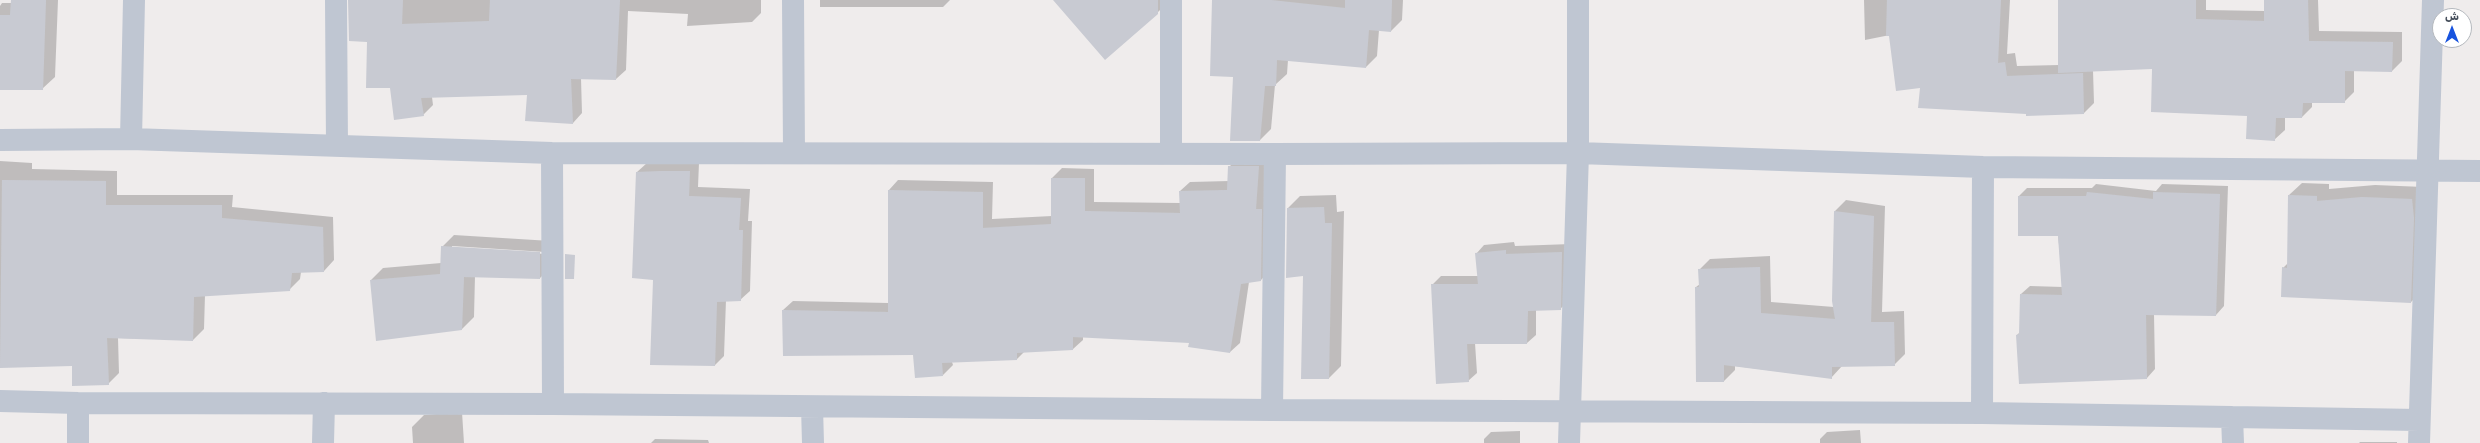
<!DOCTYPE html>
<html>
<head>
<meta charset="utf-8">
<style>
  body { margin:0 }
  #map { position:relative; width:2480px; height:443px; overflow:hidden; background:#efecec; font-family:Rubik,"Noto Sans Arabic",sans-serif }
  canvas { display:block }
  .north { position:absolute; left:2432px; top:8px; width:40px; height:40px; box-sizing:border-box; background:#fff; border:1px solid #b4b8bd; border-radius:50%; rotate:0deg; font-size:11px; font-weight:700; line-height:16px; text-align:center; color:#444d5a }
  .north::after { content:''; display:block; margin:auto; width:14px; height:18px; background:#1753de; clip-path:polygon(50% 0,100% 100%,50% 72%,0 100%) }
</style>
</head>
<body>
<div id="map">
<canvas width="2480" height="443"></canvas>
<div class="north">ش</div>
</div>
<script>
const ctx = document.querySelector('canvas').getContext('2d');
ctx.lineJoin = 'round';
function fillPath(path, color) {
  ctx.fillStyle = color;
  ctx.fill(path, 'evenodd');
}
function poly(rows) {
  const path = new Path2D();
  for (const r of rows) {
    path.moveTo(r[0], r[1]);
    for (let i = 2; i < r.length; i += 2) path.lineTo(r[i], r[i + 1]);
  }
  return path;
}
function trace(path, color, width, dash) {
  ctx.strokeStyle = color;
  ctx.lineWidth = width;
  ctx.lineCap = dash ? 'butt' : 'round';
  ctx.setLineDash(dash || []);
  ctx.stroke(path);
}
fillPath(poly([
  [12,0,58,0,55,77,42,89,0,89,0,6,2,3,12,3],
  [350,0,761,0,761,13,752,22,687,26,688,14,628,11,626,70,616,79,581,78,582,113,573,123,528,94,432,97,433,105,423,115,391,87],
  [820,0,950,0,943,7,820,7],
  [1054,0,1168,0,1169,1,1156,14],
  [1214,0,1403,0,1402,20,1391,31,1379,30,1377,56,1366,67,1288,60,1287,74,1275,85,1271,129,1260,140,1234,76],
  [1864,0,2010,0,2007,54,2015,53,2017,66,2059,65,2059,0,2206,0,2206,10,2265,11,2265,0,2318,0,2319,31,2402,32,2402,61,2392,71,2354,70,2354,92,2344,102,2312,102,2312,107,2302,117,2285,117,2285,130,2274,140,2248,115,2153,68,2093,70,2094,103,2084,113,2027,113,1921,87,1890,35,1865,40],
  [1239,157,1268,157,1270,270,1261,280,1249,282,1240,343,1230,352,1190,342,1083,336,1083,340,1073,349,1024,352,1017,359,952,362,953,365,943,375,914,354,783,310,793,301,889,303,889,190,898,180,993,182,992,219,1052,216,1052,178,1062,168,1094,169,1094,202,1181,203,1180,191,1190,182,1229,181,1229,167],
  [0,161,32,163,32,169,117,171,117,195,233,195,232,207,333,217,334,260,324,271,301,272,300,279,289,290,205,295,204,329,193,340,118,338,119,373,108,384,73,365,0,367],
  [647,163,699,163,698,187,750,189,748,221,752,221,750,291,740,300,726,300,724,356,715,365,654,279,637,172],
  [2302,183,2329,184,2329,189,2375,185,2424,187,2423,290,2411,302,2283,268,2288,263,2289,195],
  [2096,184,2156,191,2162,184,2228,186,2224,306,2216,315,2154,314,2155,369,2147,378,2017,335,2020,332,2021,294,2030,286,2063,287,2058,235,2019,196,2027,188,2092,188],
  [1336,195,1337,212,1344,211,1341,366,1329,378,1288,208,1300,196],
  [1846,200,1885,206,1882,312,1904,311,1905,354,1894,365,1842,366,1831,378,1735,366,1735,370,1724,381,1696,287,1700,284,1699,270,1710,259,1770,256,1771,302,1834,307,1835,211],
  [454,235,551,241,552,266,540,278,475,276,474,317,462,329,371,280,383,268,441,263,442,247],
  [452,246,545,252,545,254,452,248],
  [1514,242,1515,246,1571,244,1569,301,1560,309,1536,310,1536,335,1527,343,1475,343,1477,373,1468,381,1432,285,1441,276,1478,276,1476,254,1484,245],
  [462,412,464,443,413,443,412,427,424,415],
  [1860,430,1861,443,1820,443,1820,439,1827,432],
  [1520,431,1520,443,1484,443,1484,439,1491,432],
  [655,439,708,440,709,443,651,443],
  [2360,442,2397,442,2397,443,2359,443]
]), '#0003');
fillPath(poly([
  [11,0,46,0,43,90,0,90,0,15,10,15],
  [348,0,403,0,402,24,489,21,490,0,620,0,616,80,571,79,573,124,525,121,527,95,421,98,424,116,394,120,390,88,366,88,367,42,349,41],
  [1053,0,1158,0,1158,14,1105,60],
  [1212,0,1271,0,1345,8,1345,0,1392,0,1391,32,1369,30,1366,68,1277,60,1276,86,1265,86,1260,141,1230,141,1233,77,1210,76],
  [1887,0,2001,0,1998,63,2005,62,2007,76,2083,73,2084,114,2026,116,2026,114,1918,108,1920,88,1896,91,1889,36,1886,36],
  [2058,0,2196,0,2196,19,2264,21,2264,0,2308,0,2309,41,2393,42,2392,72,2345,71,2345,103,2303,103,2302,118,2276,118,2275,141,2246,139,2247,116,2151,112,2152,69,2058,73],
  [1228,166,1259,166,1256,209,1262,209,1261,281,1241,284,1230,353,1188,347,1189,343,1073,337,1073,350,1017,353,1017,360,942,363,943,376,915,378,913,355,783,356,782,310,888,312,888,190,983,192,983,228,1051,224,1051,178,1085,178,1085,211,1180,213,1179,191,1227,190],
  [662,171,690,171,689,196,741,198,739,230,743,230,741,301,717,302,715,366,650,365,653,280,632,278,636,172],
  [2,180,106,181,106,205,222,205,222,218,323,227,324,272,292,273,290,291,194,297,193,341,107,338,109,385,72,386,72,366,0,368],
  [2087,192,2153,199,2153,192,2220,194,2216,316,2146,315,2147,379,2019,384,2016,335,2019,334,2020,294,2062,295,2058,236,2018,236,2018,196,2086,196],
  [2288,195,2317,196,2317,201,2362,197,2412,199,2414,218,2411,303,2281,297,2282,267,2287,268],
  [1324,207,1325,223,1332,223,1329,379,1301,379,1303,276,1286,278,1287,208],
  [1834,211,1874,216,1871,322,1894,322,1895,366,1832,367,1832,379,1724,365,1724,382,1696,382,1695,287,1699,287,1698,269,1760,267,1761,313,1835,319,1832,301],
  [441,246,540,252,540,279,464,277,462,330,376,341,370,280,440,274],
  [1506,250,1506,254,1562,252,1561,310,1528,311,1527,344,1467,344,1469,382,1436,384,1431,284,1478,284,1475,253],
  [565,254,575,255,574,279,565,279]
]), '#c8cad2');
trace(poly([
  [336,0,337,146],
  [793,0,794,152],
  [131,139,134,0],
  [0,140,131,139,552,153,1275,154,1578,153,1983,167,2480,171],
  [552,153,553,404],
  [1171,153,1171,0],
  [0,401,78,403,553,404,1272,410,1982,413,2419,420],
  [812,407,813,443],
  [1272,410,1275,154],
  [1982,413,1983,167],
  [2232,417,2233,443],
  [78,443,78,403],
  [323,443,324,403],
  [1569,443,1578,153,1578,0],
  [2419,443,2433,0]
]), '#bfc6d2', 22);
</script>
</body>
</html>
